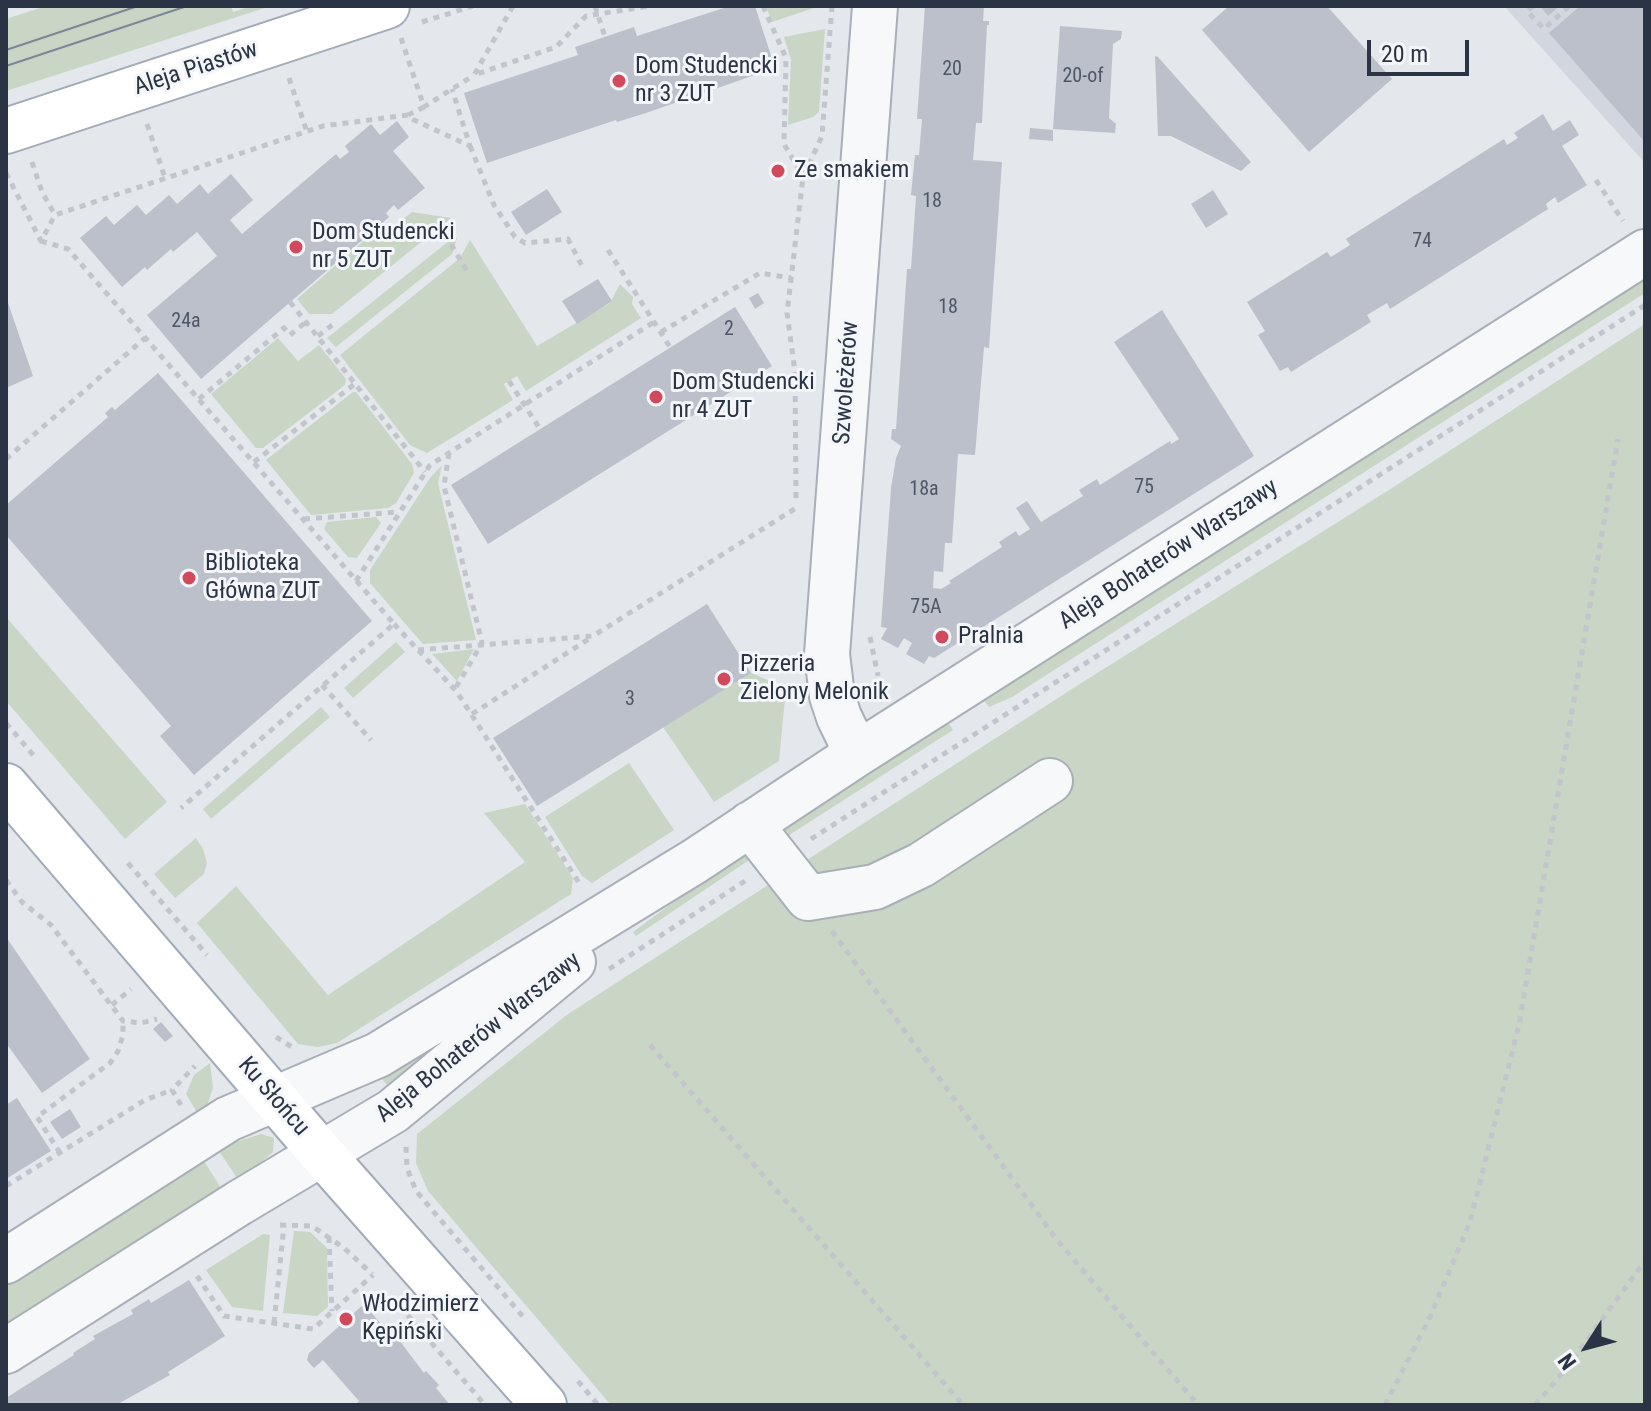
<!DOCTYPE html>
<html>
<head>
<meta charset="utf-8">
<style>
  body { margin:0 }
  #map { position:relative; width:1651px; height:1411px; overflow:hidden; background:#e4e7ec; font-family:"Roboto Condensed",sans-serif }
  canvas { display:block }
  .frame { position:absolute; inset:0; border:8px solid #2b3445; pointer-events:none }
  .north { position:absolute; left:1547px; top:1307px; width:80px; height:80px; -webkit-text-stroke:6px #f4f6f9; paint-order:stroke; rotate:234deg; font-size:22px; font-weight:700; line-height:32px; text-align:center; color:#2b3445 }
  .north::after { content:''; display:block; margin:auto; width:28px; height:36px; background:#2b3445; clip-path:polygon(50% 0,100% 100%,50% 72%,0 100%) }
  .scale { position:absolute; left:1367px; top:40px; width:102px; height:36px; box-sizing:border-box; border:4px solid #2b3445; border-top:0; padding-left:10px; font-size:24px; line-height:28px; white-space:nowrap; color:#2b3445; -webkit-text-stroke:6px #f4f6f9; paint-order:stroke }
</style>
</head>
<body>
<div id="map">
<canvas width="1651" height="1411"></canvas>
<div class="frame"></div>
<div class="north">N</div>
<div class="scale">20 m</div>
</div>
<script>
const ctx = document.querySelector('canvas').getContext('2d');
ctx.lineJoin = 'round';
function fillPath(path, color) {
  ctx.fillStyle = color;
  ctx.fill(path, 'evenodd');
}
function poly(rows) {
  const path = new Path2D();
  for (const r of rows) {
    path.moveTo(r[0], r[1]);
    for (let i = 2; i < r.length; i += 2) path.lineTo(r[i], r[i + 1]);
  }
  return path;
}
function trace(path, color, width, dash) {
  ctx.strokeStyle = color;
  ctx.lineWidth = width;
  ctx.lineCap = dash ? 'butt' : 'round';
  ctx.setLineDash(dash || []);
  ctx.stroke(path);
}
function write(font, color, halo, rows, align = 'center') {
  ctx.font = font + ' "Roboto Condensed",sans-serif';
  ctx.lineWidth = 6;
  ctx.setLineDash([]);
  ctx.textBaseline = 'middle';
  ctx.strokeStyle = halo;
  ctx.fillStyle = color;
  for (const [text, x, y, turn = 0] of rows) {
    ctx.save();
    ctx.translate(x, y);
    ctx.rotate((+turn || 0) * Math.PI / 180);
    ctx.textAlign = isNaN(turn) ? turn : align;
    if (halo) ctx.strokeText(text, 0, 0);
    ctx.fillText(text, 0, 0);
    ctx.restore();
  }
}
fillPath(poly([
  [1504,6,1645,6,1645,163]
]), '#d2d6de');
fillPath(poly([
  [46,6,231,6,233,12,251,6,271,6,6,91,6,19],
  [766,6,820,6,772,22],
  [825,29,819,112,813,117,788,125,791,60,784,37],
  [412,212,451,218,332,314,309,314,297,299,383,224,389,230],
  [457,238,452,254,336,347,327,338,449,241],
  [470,240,537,346,610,303,620,284,633,297,632,304,641,318,526,391,517,376,504,384,513,400,427,453,410,445,340,355,460,258],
  [1645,275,1645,293,1012,697,989,707,981,697],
  [1645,324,1645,1405,611,1405,428,1191,416,1163,417,1134,568,1014,1075,687,1392,488],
  [278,338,298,361,319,345,346,379,345,385,263,448,256,448,211,394],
  [353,392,356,392,412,464,414,473,396,503,388,508,311,515,266,460],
  [442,465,438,483,476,640,423,644,370,583,370,570,430,478],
  [376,517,381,523,357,558,348,557,324,529,327,522],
  [6,617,167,802,125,839,6,701],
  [396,642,405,652,353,698,344,688],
  [474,649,457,681,432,654],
  [751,673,786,688,779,761,714,802,663,727],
  [321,707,330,717,211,819,203,809],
  [946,719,953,730,783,839,777,829],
  [629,763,674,830,592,883,582,876,545,817],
  [525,804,573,878,571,894,337,1043,318,1047,298,1044,197,923,236,886,328,995,525,862,484,813],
  [196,838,203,849,207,863,204,874,175,898,154,874],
  [749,846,758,854,636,936,633,932],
  [478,1013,389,1088,381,1077],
  [210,1063,213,1088,207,1106,199,1116,186,1094,194,1075],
  [261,1134,274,1138,273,1152,239,1181,217,1148],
  [200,1155,223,1191,6,1327,6,1278],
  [294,1231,310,1232,327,1248,328,1307,317,1316,283,1313],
  [263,1234,270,1235,263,1311,232,1307,206,1270]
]), '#c9d6c5');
fillPath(poly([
  [730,6,755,6,775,68,646,113,617,122,616,120,487,163,464,93,578,55,575,47,634,27,637,36],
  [925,6,984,6,983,21,989,21,989,25,987,25,982,123,976,123,973,160,1002,162,989,348,984,347,975,455,958,454,952,543,945,543,943,572,934,571,933,588,941,589,951,583,949,581,1002,547,999,542,1016,531,1019,536,1030,529,1016,508,1027,501,1041,522,1083,496,1079,490,1097,479,1100,485,1170,441,1171,444,1179,439,1114,342,1162,310,1254,456,934,658,929,656,924,664,906,654,912,643,904,638,898,648,881,639,887,628,881,627,891,488,896,458,901,446,891,439,892,429,896,429,907,269,911,269,916,196,911,195,915,155,919,155,922,119,917,119],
  [1229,6,1327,6,1392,79,1309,152,1202,30],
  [1540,6,1555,6,1557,8,1548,16],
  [1580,6,1645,6,1645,142,1549,33],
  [1060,26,1122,31,1121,39,1113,44,1109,118,1116,124,1115,133,1053,129],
  [1155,56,1158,57,1251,162,1241,171,1171,136,1158,136],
  [1543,114,1553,131,1570,120,1579,135,1562,146,1587,185,1558,203,1555,197,1546,204,1548,209,1390,309,1387,303,1367,315,1371,322,1291,372,1288,367,1280,371,1258,335,1265,331,1247,302,1327,252,1331,257,1350,245,1346,239,1504,139,1507,145,1518,138,1514,133],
  [397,121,409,137,393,151,425,188,398,210,394,205,386,213,389,217,201,379,147,315,217,256,197,232,173,252,171,249,147,270,145,267,122,287,80,238,106,216,114,225,137,205,146,215,169,195,177,204,200,184,208,194,231,174,253,200,230,220,242,234,336,154,340,159,349,152,345,146,371,124,380,135],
  [1030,128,1053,130,1053,141,1029,139],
  [547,189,562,212,526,235,511,212],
  [1213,190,1228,214,1206,228,1191,204],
  [598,279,612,301,577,324,562,301],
  [758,293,764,303,755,309,749,298],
  [6,297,33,376,6,388],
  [735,307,772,366,488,544,451,485],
  [158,373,372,621,194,775,160,736,171,726,6,535,6,505,108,417,105,413,112,407,115,410],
  [707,604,751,673,537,806,493,738],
  [6,937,90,1059,42,1093,6,1043],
  [161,1022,173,1036,165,1042,153,1029],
  [17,1098,51,1151,6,1179,6,1105],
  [70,1109,81,1127,62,1139,50,1122],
  [189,1280,225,1336,168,1372,170,1375,116,1405,6,1405,6,1398,74,1355,73,1353,95,1339,93,1336,133,1314,131,1310,149,1299,151,1303],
  [364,1304,394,1339,396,1336,424,1373,426,1371,439,1385,436,1388,450,1405,359,1405,357,1403,359,1401,323,1360,314,1368,311,1365,307,1360,309,1353]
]), '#bbc0ca');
const minor = poly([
  [857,754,839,717,832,696,827,654,875,6],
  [750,824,808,898,875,887,921,865,1050,781],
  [6,1261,228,1119,378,1055,695,861,857,754,1645,252],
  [6,1351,239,1203,393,1111,573,962]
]);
const major = poly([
  [6,131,387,6],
  [6,786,322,1154,544,1405]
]);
trace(minor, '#a9aeb7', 48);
trace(major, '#a3abb8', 48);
trace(poly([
  [513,6,474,75,556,47,586,16,650,6],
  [595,6,605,37],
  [763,6,786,58,784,144,803,177],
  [1533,6,1527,11,1544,29,1569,6],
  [422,22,473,6],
  [401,38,424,107,474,75],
  [289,78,307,132],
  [424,107,408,115,414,120,470,146,452,89],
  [147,124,165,178],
  [470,146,494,205,515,237,525,243,568,239,582,266],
  [32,162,42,192,55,215],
  [6,173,41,241,55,215,323,126,408,115],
  [1596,180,1623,221],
  [445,234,468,273],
  [41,241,68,249,394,624,181,808],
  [608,250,670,347],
  [290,302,425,472],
  [661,332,760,273,791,278],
  [318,336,336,322],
  [509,381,540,429],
  [199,399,284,328,290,335,306,322],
  [449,453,444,486,482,643,455,689],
  [6,459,145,338],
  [254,462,356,383],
  [796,498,795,372,787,313,803,177,822,136,832,6],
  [304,519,398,512],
  [356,581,430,465,654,322],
  [394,624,457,692,581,886],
  [870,637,878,676],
  [418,650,593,636,796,508],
  [322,685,371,740],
  [472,714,592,637],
  [6,723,34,756],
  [811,839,1645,305],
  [128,863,207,955],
  [6,880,22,902,51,925,123,1021,141,1023,157,1019],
  [832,931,1057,1240,1198,1405],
  [609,969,745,881],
  [112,1005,131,989],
  [276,1037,295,1049],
  [650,1045,963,1405],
  [181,1105,172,1090,195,1066],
  [406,1147,407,1168,416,1191,525,1319],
  [60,1153,37,1117,110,1063,118,1051,123,1035,123,1021],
  [6,1186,145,1100,172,1090],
  [280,1225,312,1226,344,1248,372,1274],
  [329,1237,332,1311],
  [197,1276,224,1316,313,1329,373,1275],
  [392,1297,485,1405],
  [274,1323,284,1225],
  [578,1381,598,1405],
  [1385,1405,1430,1317,1470,1222,1519,1025,1618,439],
  [1535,1405,1565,1370,1645,1261]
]), '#c2c5cb', 5, [6, 6]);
trace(minor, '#f7f8fa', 44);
trace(major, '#fff', 44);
trace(poly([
  [6,50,138,6],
  [6,66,187,6]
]), '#7d8696', 2);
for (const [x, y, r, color] of [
  [619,81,8,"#d1495b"],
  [778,171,8,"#d1495b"],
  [296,247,8,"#d1495b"],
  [656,397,8,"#d1495b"],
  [189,578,8,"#d1495b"],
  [942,637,8,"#d1495b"],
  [724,679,8,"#d1495b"],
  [346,1319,8,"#d1495b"]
]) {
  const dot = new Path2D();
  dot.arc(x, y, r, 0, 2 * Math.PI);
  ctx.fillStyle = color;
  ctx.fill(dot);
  trace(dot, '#f4f6f9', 3);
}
write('20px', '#4f5766', null, [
  ["20",952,70],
  ["20-of",1083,77],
  ["18",932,202],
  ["74",1422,242],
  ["18",948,308],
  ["24a",186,322],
  ["2",729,330],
  ["75",1144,488],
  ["18a",924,490],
  ["75A",926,608],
  ["3",630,700]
]);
write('24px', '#2b3445', '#f4f6f9', [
  ["Dom Studencki",635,67],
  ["nr 3 ZUT",635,95],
  ["Ze smakiem",794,171],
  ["Dom Studencki",312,233],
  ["nr 5 ZUT",312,261],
  ["Dom Studencki",672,383],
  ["nr 4 ZUT",672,411],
  ["Biblioteka",205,564],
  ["Główna ZUT",205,592],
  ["Pralnia",958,637],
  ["Pizzeria",740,665],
  ["Zielony Melonik",740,693],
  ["Włodzimierz",362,1305],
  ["Kępiński",362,1333]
], 'left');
write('24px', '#2b3445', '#f4f6f9', [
  ["Aleja Piastów",196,69,-18],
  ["Szwoleżerów",847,383,-86],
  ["Aleja Bohaterów Warszawy",1169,555,-33],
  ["Aleja Bohaterów Warszawy",479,1038,-39],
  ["Ku Słońcu",273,1097,49]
]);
</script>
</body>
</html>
